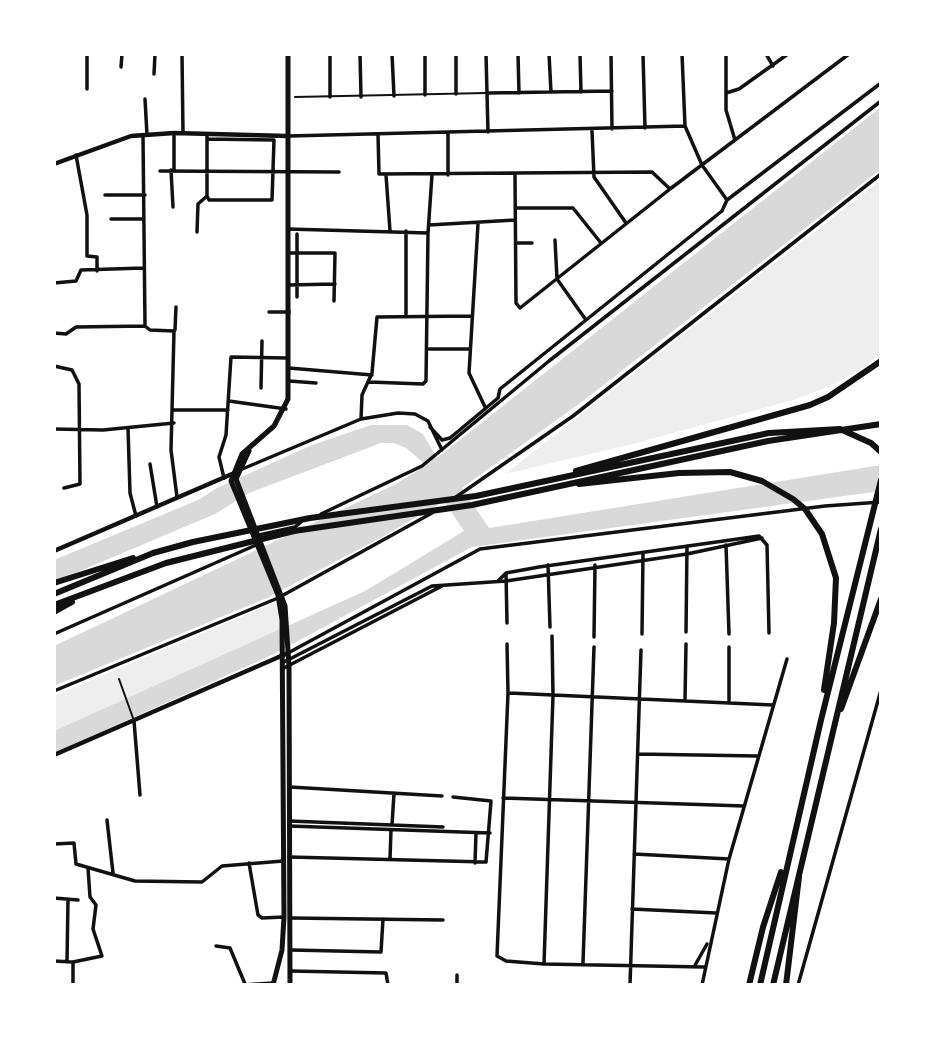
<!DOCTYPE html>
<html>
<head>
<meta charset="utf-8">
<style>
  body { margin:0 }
  #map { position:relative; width:935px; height:1039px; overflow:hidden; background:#fff; font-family:Cabin,sans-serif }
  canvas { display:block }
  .frame { position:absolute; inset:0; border:56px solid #fff; pointer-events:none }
</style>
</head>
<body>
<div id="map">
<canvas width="935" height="1039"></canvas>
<div class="frame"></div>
</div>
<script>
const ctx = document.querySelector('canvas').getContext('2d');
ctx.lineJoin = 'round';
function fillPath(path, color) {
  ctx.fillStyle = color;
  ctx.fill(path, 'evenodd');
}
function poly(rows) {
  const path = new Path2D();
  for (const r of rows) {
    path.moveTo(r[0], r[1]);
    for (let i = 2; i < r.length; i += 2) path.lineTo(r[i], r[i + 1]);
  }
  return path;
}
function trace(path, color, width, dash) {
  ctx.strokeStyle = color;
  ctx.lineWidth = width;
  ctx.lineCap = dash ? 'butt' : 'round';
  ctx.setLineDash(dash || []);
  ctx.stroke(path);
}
fillPath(poly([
  [881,180,881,354,863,368,833,385,793,400,633,444,505,474],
  [276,602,280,630,54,731,54,696]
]), '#eee');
fillPath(poly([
  [881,107,881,169,583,401,462,488,489,528,881,465,881,491,472,547,270,656,54,753,54,731,365,591,464,531,444,501,382,537,267,598,54,686,54,646,396,484,426,465,406,448,394,443,381,443,249,493,215,514,54,582,54,560,198,500,217,488,312,445,371,425,407,425,423,434,437,458]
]), '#d9d9d9');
trace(poly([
  [295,97,486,93],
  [119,679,133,718]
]), '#111', 2);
trace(poly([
  [87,54,87,89],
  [182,54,183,133],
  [360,54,361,97],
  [392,54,394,96],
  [425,54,425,95],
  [456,54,456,94],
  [486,54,488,132],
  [518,54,519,93],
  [549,54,551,92],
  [580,54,581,92],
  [611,54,612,129],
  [643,54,645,128],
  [682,54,685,126,702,165,727,200],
  [726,54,726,110,735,140],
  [766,54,773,66],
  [121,67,122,54],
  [154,74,155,54],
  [488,93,612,91],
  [726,93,739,89,788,54],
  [330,97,330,54],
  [145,99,147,135],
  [592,131,594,177,626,223],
  [174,133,174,170],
  [207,134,207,196,209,200,272,200,274,140,207,139],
  [378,134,379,174,652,172,670,189],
  [448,134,448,175],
  [143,136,145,326],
  [289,136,685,126],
  [76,155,87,215,87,256,97,257,97,271],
  [171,170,173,207],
  [160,171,339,172],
  [386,175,390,231],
  [515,175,516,303,520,308,670,189,849,54],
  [105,195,145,195],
  [515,208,573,208,601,243],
  [111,219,144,219],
  [478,224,469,373,485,407],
  [429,225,515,220],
  [288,229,428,233],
  [406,231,406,314],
  [197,232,198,204,207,196],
  [297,234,297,297],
  [555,240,557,279,586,320],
  [516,243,532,243],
  [288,253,335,253,334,301],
  [54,283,76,281,81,270,143,268],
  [288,285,335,284],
  [269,312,289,312],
  [175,330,176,307],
  [54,333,66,334,76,327,145,326,150,330,174,331,171,450,177,497],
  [429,349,469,349],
  [54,366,72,370,79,384,80,484,64,488],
  [289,368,372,375],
  [289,381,316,383],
  [369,382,423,384,426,381,428,233,432,175],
  [261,388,262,341],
  [229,401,286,409],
  [174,410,228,410],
  [361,419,362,395,372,373,377,317,471,316],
  [430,427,442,440,450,438,498,398,500,389,722,211,727,200,881,83],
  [128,428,130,493,136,516],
  [54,429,103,430,174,423],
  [150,464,157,507],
  [240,470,361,419,398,413,415,414,428,421,442,450],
  [224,478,219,457,226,435,231,357,287,358],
  [456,497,573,416,881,174],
  [321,514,422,466,549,361,881,101],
  [259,535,295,527,301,522],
  [726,545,729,634],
  [548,565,550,627],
  [506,573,507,623],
  [498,581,506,573,539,567,759,536,767,545,769,633],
  [686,632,687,546],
  [54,634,256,545],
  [642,634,643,554],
  [594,637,595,565],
  [507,644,508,693,497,956,506,961,544,964,704,967],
  [288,653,480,549,825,506,881,502],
  [282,663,432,586,506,581,687,554,762,538],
  [282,669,442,586],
  [54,691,278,598,432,513],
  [509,693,773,705],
  [685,700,686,644],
  [729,702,729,647],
  [134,721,140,795],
  [638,754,757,756],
  [290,787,442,796],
  [503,798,744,806],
  [107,820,113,873],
  [289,821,443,827],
  [392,825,394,793],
  [289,826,490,833],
  [54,844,74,843,76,864,135,881,202,882,222,866,283,861],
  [634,854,729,859],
  [289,857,486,862,491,801,453,797],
  [390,859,391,830],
  [249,863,258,915,262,918,284,917],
  [475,863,476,833],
  [54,898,78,900],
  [632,909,716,913],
  [291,918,443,920],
  [216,946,230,948,245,984],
  [291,950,381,952,383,919],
  [54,961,73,962,102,956,93,929,96,905,90,897,88,868],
  [67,962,68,899],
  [73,962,73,985],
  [583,963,594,647],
  [544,964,553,695,552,636],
  [694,967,707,944],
  [290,971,386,973,388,985],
  [242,985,273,983],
  [457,985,457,975],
  [630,985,641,650],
  [702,985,729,859,787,659],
  [798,985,881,690]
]), '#111', 3.5);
trace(poly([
  [54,164,131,136,174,133,287,136],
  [54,551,232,474],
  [54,755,288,653]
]), '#111', 4.5);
trace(poly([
  [249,451,236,479,285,606,289,666,290,985],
  [273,985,282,950,284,917,282,620,278,595,231,481,242,454,274,426,288,399,288,54]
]), '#111', 5);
trace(poly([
  [576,471,810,405,828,397,881,361],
  [579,484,679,473,730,472,762,481,793,499,805,509,822,534,836,578,834,623,824,690],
  [54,583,133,558],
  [54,594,153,553,193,542,310,518,476,496,769,433,840,429,871,443,881,452],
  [54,605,166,563,294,531,472,505,768,441,881,424],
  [54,612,72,602],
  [841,709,881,599],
  [749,985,763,927,781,872],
  [760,985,821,720,881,480],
  [773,985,881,529],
  [786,985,799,877]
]), '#111', 6);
</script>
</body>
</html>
